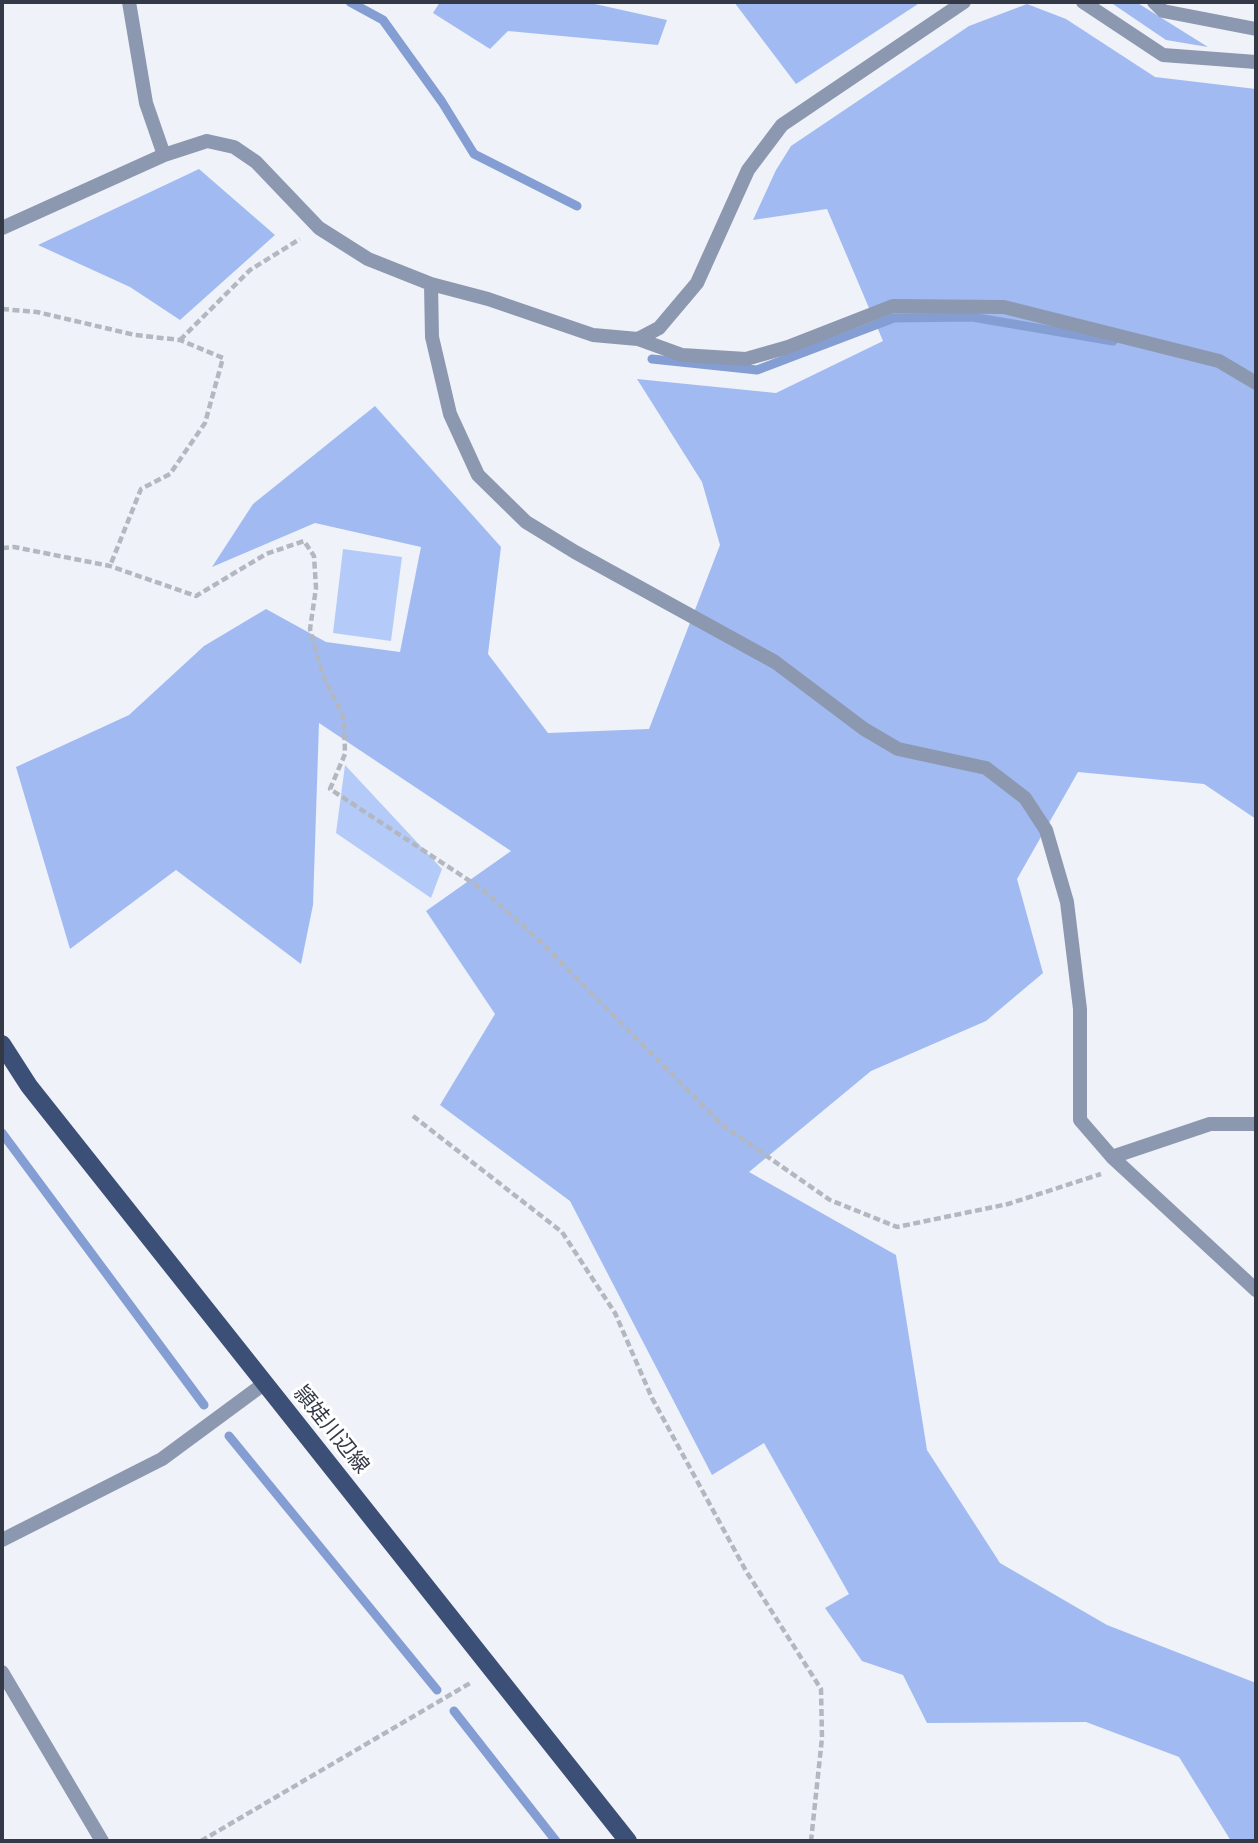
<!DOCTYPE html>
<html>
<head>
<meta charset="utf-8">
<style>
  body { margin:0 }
  #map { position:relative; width:1258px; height:1843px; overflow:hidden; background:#eff2f9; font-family:"Noto Sans",sans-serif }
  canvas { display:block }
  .frame { position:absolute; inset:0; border:4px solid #333946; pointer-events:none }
</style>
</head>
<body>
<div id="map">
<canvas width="1258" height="1843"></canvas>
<div class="frame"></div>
</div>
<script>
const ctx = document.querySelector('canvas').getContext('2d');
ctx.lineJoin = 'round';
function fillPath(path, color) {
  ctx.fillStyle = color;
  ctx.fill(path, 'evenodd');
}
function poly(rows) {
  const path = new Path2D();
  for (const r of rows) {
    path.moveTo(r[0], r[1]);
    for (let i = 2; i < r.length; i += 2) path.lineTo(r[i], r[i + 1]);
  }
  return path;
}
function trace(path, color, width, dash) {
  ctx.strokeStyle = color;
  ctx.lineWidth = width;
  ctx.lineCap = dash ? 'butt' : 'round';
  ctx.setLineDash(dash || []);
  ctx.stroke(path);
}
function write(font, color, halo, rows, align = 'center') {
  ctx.font = font + ' "Noto Sans","Noto Sans JP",sans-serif';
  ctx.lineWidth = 6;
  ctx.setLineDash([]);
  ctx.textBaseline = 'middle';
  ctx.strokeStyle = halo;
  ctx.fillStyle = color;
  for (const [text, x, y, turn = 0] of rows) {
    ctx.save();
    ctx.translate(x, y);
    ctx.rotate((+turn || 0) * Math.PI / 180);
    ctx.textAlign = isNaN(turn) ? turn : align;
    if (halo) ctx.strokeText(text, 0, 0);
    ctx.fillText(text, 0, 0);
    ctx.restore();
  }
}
fillPath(poly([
  [343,549,402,557,391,641,333,633],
  [345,765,442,869,431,898,336,833]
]), '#b4cbfa');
fillPath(poly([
  [440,2,586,2,667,20,658,45,508,31,490,49,433,13],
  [734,2,921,2,796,84],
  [1110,2,1136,2,1208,47,1166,40],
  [1027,4,1066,19,1155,77,1256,89,1256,819,1204,784,1078,772,1017,879,1043,973,986,1021,871,1071,749,1172,896,1255,927,1450,1000,1563,1107,1625,1256,1683,1256,1841,1231,1841,1179,1757,1086,1722,927,1723,903,1675,862,1661,825,1608,849,1594,764,1443,712,1475,570,1201,440,1105,495,1014,426,911,511,851,319,723,313,905,301,964,176,870,70,949,16,767,129,715,204,646,266,609,326,642,400,652,421,547,315,523,212,567,253,504,375,406,501,547,488,654,548,733,649,729,720,545,702,482,637,379,776,393,883,341,827,209,753,220,776,170,791,146,969,26],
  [199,169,275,235,180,320,130,287,38,245]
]), '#a1bbf2');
trace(poly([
  [350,2,383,20,442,102,474,154,577,206],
  [652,359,757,370,894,318,972,317,1113,341],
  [2,1133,204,1405],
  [229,1436,437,1690],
  [454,1711,556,1841]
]), '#849ed3', 9);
trace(poly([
  [2,309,37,312,135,335,180,340,223,358,205,423,170,474,141,489,110,566],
  [180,340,250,270,300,239],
  [2,548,14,547,110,566,196,596,266,554,304,541,314,556,316,588,310,629,322,673,344,719,345,754,330,789,482,889,540,941,722,1125,830,1200,897,1227,1008,1204,1101,1174],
  [413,1116,562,1232,615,1313,652,1398,746,1571,821,1689,822,1738,811,1841],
  [201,1841,472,1682]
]), '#b3b7c0', 4.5, [7, 3.5]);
trace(poly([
  [1154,2,1163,11,1256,29]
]), '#8c98b0', 14);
trace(poly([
  [129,2,146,103,164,155],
  [1083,2,1163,55,1256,62],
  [2,228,164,155,207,141,234,147,256,162,319,228,368,259,431,284,488,299,593,335,638,339,682,355,746,359,788,347,893,306,1004,307,1219,361,1256,383],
  [431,284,432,337,450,414,478,475,526,522,575,552,775,662,864,729,898,749,986,768,1025,798,1046,830,1067,902,1080,1009,1080,1120,1112,1157,1256,1290],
  [638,339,659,328,697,283,748,170,782,125,964,2],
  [1112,1157,1210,1124,1256,1124],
  [2,1540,162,1459,265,1383],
  [2,1672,102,1841]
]), '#8c98b0', 14);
trace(poly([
  [2,1044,29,1086,628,1841]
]), '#3c4f76', 18);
write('21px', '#333946', '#fff', [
  ["頴娃川辺線",331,1430,51]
]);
</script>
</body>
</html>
